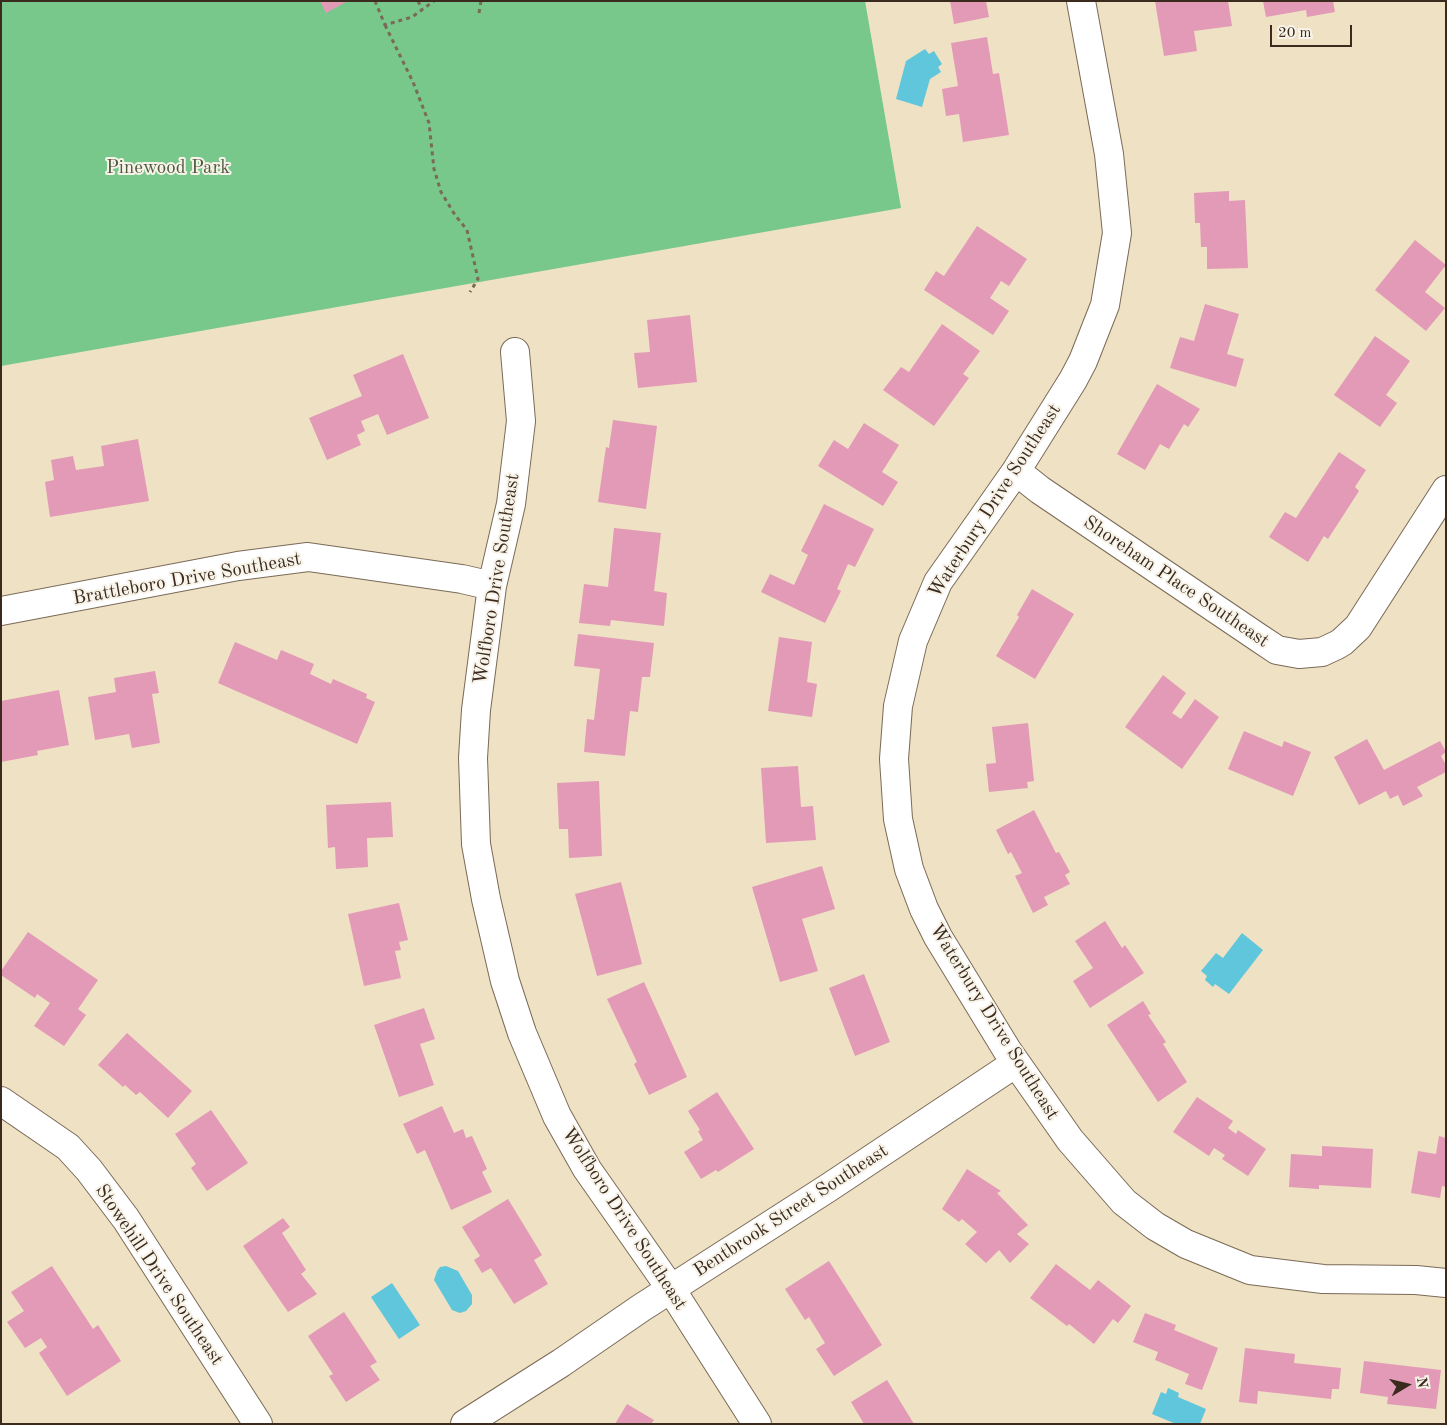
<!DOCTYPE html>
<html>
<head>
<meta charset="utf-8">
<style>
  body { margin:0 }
  #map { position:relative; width:1447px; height:1425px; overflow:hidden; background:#efe1c3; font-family:"Old Standard TT",serif }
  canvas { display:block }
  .frame { position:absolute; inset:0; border:2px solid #3b2a1e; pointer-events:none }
  .north { position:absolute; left:1382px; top:1360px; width:50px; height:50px; -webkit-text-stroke:4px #f7f3e8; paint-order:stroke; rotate:81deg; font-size:14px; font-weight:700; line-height:20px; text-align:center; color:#3b2a1e }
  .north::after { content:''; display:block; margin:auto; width:18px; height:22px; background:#3b2a1e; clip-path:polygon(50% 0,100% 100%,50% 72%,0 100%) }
  .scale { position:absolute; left:1270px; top:25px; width:82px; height:22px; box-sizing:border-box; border:2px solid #3b2a1e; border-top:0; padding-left:6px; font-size:15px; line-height:18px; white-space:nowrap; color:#3b2a1e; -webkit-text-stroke:4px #f7f3e8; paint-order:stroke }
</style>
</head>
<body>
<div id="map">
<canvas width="1447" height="1425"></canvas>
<div class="frame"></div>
<div class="north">N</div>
<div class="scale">20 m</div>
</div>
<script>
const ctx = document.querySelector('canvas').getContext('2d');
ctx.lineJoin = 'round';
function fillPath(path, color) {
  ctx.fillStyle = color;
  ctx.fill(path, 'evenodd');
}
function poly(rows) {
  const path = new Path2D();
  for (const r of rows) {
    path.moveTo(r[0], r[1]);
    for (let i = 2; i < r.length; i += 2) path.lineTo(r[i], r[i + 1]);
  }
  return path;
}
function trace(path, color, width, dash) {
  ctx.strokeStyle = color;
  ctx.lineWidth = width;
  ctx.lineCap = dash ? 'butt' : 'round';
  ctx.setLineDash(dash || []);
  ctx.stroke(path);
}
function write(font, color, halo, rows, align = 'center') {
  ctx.font = font + ' "Old Standard TT",serif';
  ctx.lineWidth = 4;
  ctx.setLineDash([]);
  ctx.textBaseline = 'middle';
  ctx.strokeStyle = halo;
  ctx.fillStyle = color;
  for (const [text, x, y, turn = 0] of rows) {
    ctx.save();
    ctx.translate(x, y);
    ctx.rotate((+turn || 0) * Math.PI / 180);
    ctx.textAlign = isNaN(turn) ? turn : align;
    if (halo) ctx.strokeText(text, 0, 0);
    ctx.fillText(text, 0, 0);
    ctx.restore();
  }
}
fillPath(poly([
  [1,1,865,1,901,208,1,366]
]), '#77c88a');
fillPath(poly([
  [925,49,929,54,934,51,942,64,938,67,941,72,930,79,922,107,896,99,906,61],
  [1242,933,1263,950,1229,994,1215,984,1213,987,1205,980,1207,976,1201,971,1216,953,1223,958],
  [446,1266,458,1271,472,1295,472,1304,466,1311,460,1313,452,1310,434,1280,437,1271,440,1267],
  [392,1283,420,1325,399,1339,371,1297],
  [1168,1388,1179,1393,1178,1397,1206,1409,1200,1424,1176,1424,1152,1414,1161,1392,1166,1394]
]), '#5fc6dc');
fillPath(poly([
  [320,1,348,1,326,13],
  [950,1,986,1,989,17,954,24],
  [1155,1,1228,1,1232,26,1194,31,1197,51,1164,56],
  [1263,1,1333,1,1335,12,1307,17,1306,10,1266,17],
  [987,37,993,74,999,73,1009,135,963,142,959,114,946,116,942,89,958,86,951,43],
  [1229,191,1229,201,1245,200,1248,268,1207,269,1207,247,1201,247,1200,223,1195,223,1194,193],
  [977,226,1027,259,1009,286,1001,281,990,298,1009,311,993,335,924,290,936,271,944,276],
  [1415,240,1446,265,1425,292,1445,308,1426,331,1375,290],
  [1205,304,1239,314,1227,354,1244,359,1236,387,1170,368,1180,337,1194,341],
  [690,315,697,382,638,388,634,353,650,352,647,320],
  [942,324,980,351,963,374,969,378,934,426,883,390,901,367,909,372],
  [1375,336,1410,361,1386,395,1397,403,1380,427,1334,395],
  [403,354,429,418,387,435,378,414,361,421,365,431,357,435,361,445,327,460,309,418,362,396,353,375],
  [1157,384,1200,409,1188,427,1184,424,1169,449,1160,444,1145,470,1117,454],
  [613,420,657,426,646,509,598,502,606,447,609,448],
  [864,423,899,445,882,472,898,482,883,506,818,466,834,440,848,449],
  [138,439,149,501,50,517,45,482,54,480,51,460,73,456,76,470,104,466,101,446],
  [1339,452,1366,470,1355,487,1359,491,1328,539,1324,536,1308,562,1269,537,1285,512,1296,518],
  [824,504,874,529,855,567,848,564,837,589,841,591,825,623,761,592,770,574,794,585,808,555,801,551],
  [614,528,661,533,654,591,667,593,664,626,611,620,610,626,579,623,584,584,608,587],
  [1032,589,1074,614,1035,679,996,656,1019,617,1017,615],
  [578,634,654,643,650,677,642,677,638,712,630,711,625,756,584,752,587,719,594,720,600,669,574,666],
  [779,637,812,642,807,682,817,684,812,717,768,711],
  [235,642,277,660,281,650,314,664,310,674,331,684,333,679,367,694,366,698,375,702,357,744,218,683],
  [155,671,159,693,152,694,160,743,132,748,129,734,95,740,88,697,116,692,114,678],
  [1163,675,1186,693,1172,713,1181,719,1195,699,1219,717,1182,769,1125,727],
  [59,690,69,745,37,751,38,755,1,762,1,701],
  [1028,723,1034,781,1027,782,1028,788,989,792,986,764,996,763,992,727],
  [1244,731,1282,747,1284,741,1311,752,1293,796,1228,769],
  [1367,739,1384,770,1440,741,1446,752,1441,756,1446,765,1446,772,1417,787,1423,796,1403,806,1398,795,1390,799,1386,791,1359,805,1334,757],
  [798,766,801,807,813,806,816,840,766,843,761,768],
  [599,781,602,856,569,858,568,829,559,829,557,783],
  [391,802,393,837,367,838,368,867,336,869,335,847,328,848,326,805],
  [1034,810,1056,853,1059,852,1070,872,1065,875,1070,884,1044,897,1048,905,1033,913,1015,876,1022,873,1011,852,1008,854,996,830],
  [822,866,835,909,802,919,818,971,780,982,752,887],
  [621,882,642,964,597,976,575,894],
  [399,903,408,940,399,942,401,950,395,951,401,978,364,986,348,914],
  [1105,921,1122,948,1125,945,1144,973,1090,1008,1073,981,1093,968,1075,941],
  [28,932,98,980,78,1009,86,1015,64,1046,34,1026,50,1003,37,994,35,998,1,975,1,971],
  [864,974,890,1042,855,1056,829,988],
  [644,982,687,1077,649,1095,634,1064,637,1062,607,999],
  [1143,1001,1151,1014,1148,1015,1166,1042,1163,1044,1187,1082,1158,1102,1107,1025],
  [424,1008,435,1039,420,1044,434,1085,399,1097,374,1025],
  [127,1033,192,1091,168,1118,140,1092,136,1095,125,1085,123,1087,98,1065],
  [717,1092,754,1149,718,1172,716,1170,701,1179,684,1152,703,1140,698,1131,700,1130,688,1111],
  [1197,1097,1233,1121,1228,1128,1236,1134,1238,1130,1266,1149,1248,1176,1222,1159,1225,1155,1214,1148,1209,1156,1173,1132],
  [442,1106,454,1133,463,1129,466,1138,472,1136,487,1169,482,1172,492,1192,451,1210,425,1150,417,1154,403,1124],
  [211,1110,248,1163,207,1191,191,1168,196,1164,175,1134],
  [1439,1136,1446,1138,1446,1187,1442,1186,1440,1198,1411,1193,1418,1151,1436,1154],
  [1322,1146,1373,1149,1371,1188,1319,1185,1319,1189,1289,1187,1291,1154,1322,1156],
  [967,1169,1001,1191,997,1193,1028,1225,1017,1234,1029,1244,1010,1263,999,1250,986,1263,965,1244,977,1232,962,1219,959,1222,942,1209],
  [508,1199,542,1255,534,1260,548,1284,514,1304,491,1268,482,1273,474,1260,480,1256,462,1227],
  [283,1218,290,1227,282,1233,306,1270,301,1274,317,1294,288,1312,243,1246],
  [829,1261,882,1345,834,1376,816,1349,825,1343,809,1317,805,1320,785,1289],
  [1056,1264,1090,1290,1098,1280,1131,1306,1118,1323,1113,1319,1094,1344,1069,1324,1067,1326,1030,1298],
  [52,1266,93,1329,98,1325,121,1361,67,1396,39,1353,47,1347,41,1338,25,1348,7,1322,24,1311,11,1292],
  [344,1312,377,1362,370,1366,380,1380,346,1402,329,1376,333,1374,308,1336],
  [1145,1313,1176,1325,1174,1330,1218,1348,1202,1390,1185,1384,1189,1374,1155,1360,1158,1352,1133,1342],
  [1245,1348,1295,1354,1294,1363,1341,1368,1339,1389,1332,1389,1331,1399,1258,1391,1257,1404,1239,1402],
  [1364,1361,1441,1370,1436,1409,1387,1404,1388,1397,1360,1393],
  [887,1380,914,1424,864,1424,851,1402],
  [627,1404,654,1420,651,1424,615,1424]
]), '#e29ab7');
const minor = poly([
  [1081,1,1109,154,1117,233,1105,305,1083,361,1073,380,1016,471,938,582,913,641,898,706,894,759,898,819,909,869,924,909,938,937,1007,1050,1070,1140,1124,1202,1155,1226,1186,1244,1250,1270,1323,1279,1416,1280,1446,1283],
  [515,352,521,421,511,504,492,586,476,710,473,758,476,844,486,899,505,981,522,1033,557,1116,587,1169,671,1289,757,1424],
  [1016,471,1040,490,1259,638,1277,650,1299,654,1322,652,1337,645,1342,642,1358,627,1446,490],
  [1,611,238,566,308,557,462,579,492,586],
  [1,1101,68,1147,89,1170,126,1219,258,1424],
  [465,1424,561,1363,641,1308,828,1188,1016,1063]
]);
trace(minor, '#7a6a58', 30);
trace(poly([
  [375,1,385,25,412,17,434,1],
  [418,1,422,9],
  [479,13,481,1],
  [385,25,413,82,429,123,434,169,441,192,455,215,467,230,478,279,470,292]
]), '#7a6a58', 3, [4, 4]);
trace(minor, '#fff', 28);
write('19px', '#4d593e', '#f7f3e8', [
  ["Pinewood Park",168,168]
]);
write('19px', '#3b2a1e', '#f7f3e8', [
  ["Waterbury Drive Southeast",995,501,-57],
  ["Brattleboro Drive Southeast",187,579,-10],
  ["Wolfboro Drive Southeast",497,579,-81],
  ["Shoreham Place Southeast",1176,582,34],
  ["Waterbury Drive Southeast",994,1022,58],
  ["Bentbrook Street Southeast",791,1211,-33],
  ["Wolfboro Drive Southeast",624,1219,57],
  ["Stowehill Drive Southeast",159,1275,56]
]);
</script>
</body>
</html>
